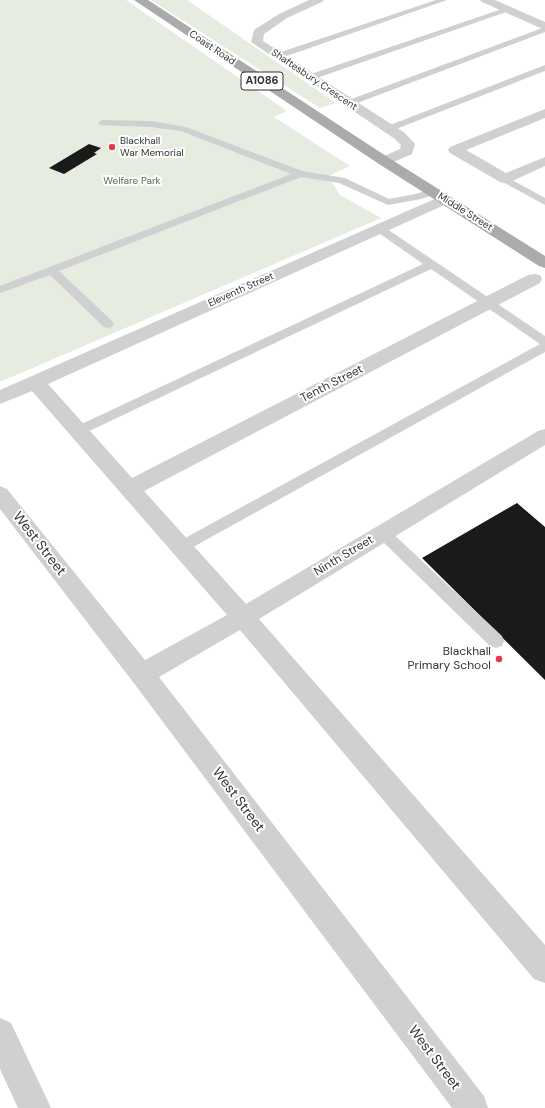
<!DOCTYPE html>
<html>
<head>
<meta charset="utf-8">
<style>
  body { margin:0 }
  canvas { display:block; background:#fff }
</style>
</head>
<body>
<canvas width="545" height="1108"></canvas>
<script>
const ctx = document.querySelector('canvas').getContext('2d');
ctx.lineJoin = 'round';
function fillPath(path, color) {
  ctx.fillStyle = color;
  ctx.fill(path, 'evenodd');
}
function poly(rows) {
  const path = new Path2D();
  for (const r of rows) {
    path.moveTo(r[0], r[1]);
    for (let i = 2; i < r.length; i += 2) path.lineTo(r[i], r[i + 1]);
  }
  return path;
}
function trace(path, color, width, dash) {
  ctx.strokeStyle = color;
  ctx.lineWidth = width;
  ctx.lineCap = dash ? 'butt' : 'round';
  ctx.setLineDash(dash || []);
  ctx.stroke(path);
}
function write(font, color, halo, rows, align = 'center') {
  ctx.font = font + ' "DM Sans",sans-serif';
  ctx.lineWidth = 4;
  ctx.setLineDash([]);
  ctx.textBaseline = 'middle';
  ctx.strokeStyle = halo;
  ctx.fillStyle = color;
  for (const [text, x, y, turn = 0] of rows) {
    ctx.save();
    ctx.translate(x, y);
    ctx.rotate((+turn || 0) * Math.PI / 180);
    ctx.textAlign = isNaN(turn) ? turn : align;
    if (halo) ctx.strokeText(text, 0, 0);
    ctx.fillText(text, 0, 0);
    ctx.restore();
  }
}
fillPath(poly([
  [0,0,126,0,287,111,274,117,350,166,328,176,340,195,381,218,0,382],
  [151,0,187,0,336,103,320,108]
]), '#e6ecdf');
fillPath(poly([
  [89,144,101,148,94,153,97,154,64,174,49,168],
  [517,503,545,527,545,680,422,558]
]), '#1a1a1a');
fillPath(poly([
  [436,0,447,0,281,58,275,58,274,56,275,54,436,0],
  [505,8,508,8,512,10,314,79,311,80,307,77,308,75,505,8],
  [545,27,545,32,352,105,349,106,345,103,346,101,545,27],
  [545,65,545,71,391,131,388,132,383,129,385,127,545,65],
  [103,120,151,121,186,127,302,171,345,178,389,199,415,194,433,189,438,192,437,194,421,199,388,205,339,183,301,177,59,271,112,321,114,324,112,327,108,328,104,327,50,275,0,293,0,286,291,174,181,131,151,127,100,125,98,123,100,121,103,120],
  [505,176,545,198,545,205,501,181,500,179,501,177,505,176],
  [380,226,384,227,436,262,545,336,545,352,186,551,181,553,176,551,174,547,176,543,540,344,431,269,83,434,78,436,73,434,71,431,73,428,423,264,376,231,375,229,380,226],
  [383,527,388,529,502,636,504,641,502,646,496,648,490,646,378,537,376,533,378,529,383,527]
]), '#d0d0d0');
fillPath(poly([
  [309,0,324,0,322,2,287,18,264,34,263,41,405,133,415,144,412,154,389,164,384,165,379,164,377,161,379,158,400,149,401,145,395,139,251,42,254,30,279,14,309,0],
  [480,0,495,0,545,22,545,30,482,2,480,0],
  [545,109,545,118,466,150,506,173,545,157,545,166,510,182,505,183,500,182,450,153,448,150,450,147,545,109],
  [446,194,451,196,454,199,451,202,48,384,132,478,528,275,534,274,540,275,542,279,540,283,144,491,246,604,538,431,545,429,545,445,259,619,545,945,545,983,534,979,240,630,159,677,484,1096,488,1108,452,1108,133,682,0,509,0,486,7,489,145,660,227,615,32,391,0,404,0,390,446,194],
  [0,1018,11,1023,51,1108,18,1108,0,1069,0,1018]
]), '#d0d0d0');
fillPath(poly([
  [134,0,148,0,389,158,545,256,545,268,539,266,379,164,134,0]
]), '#ababab');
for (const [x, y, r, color] of [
  [112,147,4,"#e63946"],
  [499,659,4,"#e63946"]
]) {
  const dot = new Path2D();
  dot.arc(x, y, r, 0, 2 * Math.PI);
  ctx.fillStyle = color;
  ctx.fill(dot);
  trace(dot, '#fff', 1.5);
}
write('10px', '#333', '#fff', [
  ["Coast Road",212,48,34],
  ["Shaftesbury Crescent",314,80,34],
  ["Middle Street",465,212,32],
  ["Eleventh Street",241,290,-24]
]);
write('10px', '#333', '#fff', [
  ["Blackhall",120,141],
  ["War Memorial",120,153]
], 'left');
write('10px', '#56703f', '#fff', [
  ["Welfare Park",132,181]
]);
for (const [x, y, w] of [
  [262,81,42]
]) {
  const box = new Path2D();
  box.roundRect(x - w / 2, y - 9, w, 18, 3);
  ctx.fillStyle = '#fff';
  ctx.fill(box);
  trace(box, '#333', 1);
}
write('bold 11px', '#333', null, [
  ["A1086",262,81]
]);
write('12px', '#333', '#fff', [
  ["Tenth Street",332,384,-27],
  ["Ninth Street",344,556,-31]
]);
write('12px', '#333', '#fff', [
  ["Blackhall",491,652],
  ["Primary School",491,666]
], 'right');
write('14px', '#333', '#fff', [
  ["West Street",39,544,52],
  ["West Street",238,800,53],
  ["West Street",434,1058,53]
]);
</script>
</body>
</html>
